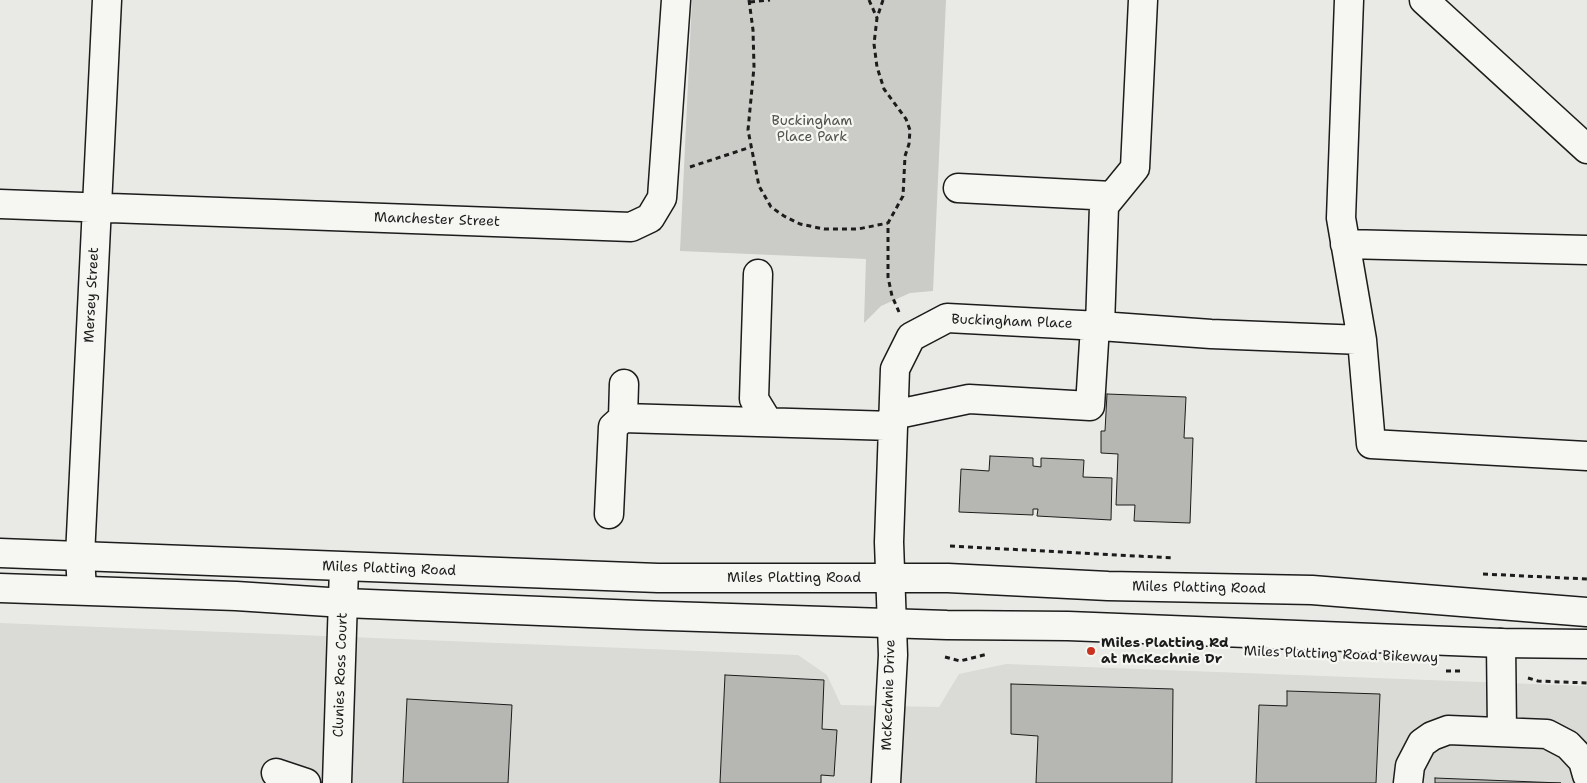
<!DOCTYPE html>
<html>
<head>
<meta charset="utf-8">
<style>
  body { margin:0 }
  canvas { display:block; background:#e9e9e5 }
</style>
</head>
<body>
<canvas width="1587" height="783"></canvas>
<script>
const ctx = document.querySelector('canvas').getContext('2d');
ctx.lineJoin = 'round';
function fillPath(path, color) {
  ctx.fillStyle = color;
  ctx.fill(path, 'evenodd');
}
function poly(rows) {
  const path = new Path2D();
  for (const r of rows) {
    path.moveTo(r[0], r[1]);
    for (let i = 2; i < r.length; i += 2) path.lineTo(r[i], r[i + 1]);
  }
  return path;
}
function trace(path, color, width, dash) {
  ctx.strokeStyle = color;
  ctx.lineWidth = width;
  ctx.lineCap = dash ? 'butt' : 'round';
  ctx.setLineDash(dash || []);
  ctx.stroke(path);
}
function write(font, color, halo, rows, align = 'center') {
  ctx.font = font + ' "Shantell Sans",sans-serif';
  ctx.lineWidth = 4.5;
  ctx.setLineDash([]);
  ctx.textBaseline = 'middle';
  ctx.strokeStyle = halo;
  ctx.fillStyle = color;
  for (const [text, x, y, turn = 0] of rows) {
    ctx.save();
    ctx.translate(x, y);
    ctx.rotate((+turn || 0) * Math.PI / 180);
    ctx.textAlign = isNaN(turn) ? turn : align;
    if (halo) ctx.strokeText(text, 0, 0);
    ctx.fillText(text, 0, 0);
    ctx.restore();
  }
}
fillPath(poly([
  [0,623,798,655,827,675,841,705,939,707,959,674,1006,664,1587,686,1587,783,0,783]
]), '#dadad6');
fillPath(poly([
  [692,0,946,0,933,291,910,293,881,306,864,323,866,259,680,251]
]), '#cbcbc7');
const building = poly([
  [1107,394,1186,397,1184,438,1193,438,1190,523,1134,521,1135,505,1116,505,1118,454,1101,453,1101,431,1105,431,1107,394],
  [990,456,1033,458,1033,466,1041,467,1041,458,1084,460,1083,477,1112,478,1111,520,1037,516,1038,509,1033,509,1033,515,959,512,961,469,989,471,990,456],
  [725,675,824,680,822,729,837,730,834,776,821,775,821,783,720,783,725,675],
  [1011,684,1173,689,1172,783,1036,783,1038,736,1011,734,1011,684],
  [1287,691,1380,694,1376,783,1256,783,1259,705,1287,706,1287,691],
  [407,699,512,705,508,783,403,783,407,699],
  [1435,778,1561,783,1435,783,1435,778]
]);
fillPath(building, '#b6b6b3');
trace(building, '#1c1c1c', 1);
const minor = poly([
  [1349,0,1341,218,1362,340],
  [1424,0,1587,149],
  [958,188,1112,196],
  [0,204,631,227,650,218,662,198,676,0],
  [1345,244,1587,250],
  [758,274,754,399,768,422],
  [1100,326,1104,206,1135,168,1143,0],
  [893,415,969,399,1090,406,1095,326],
  [623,418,624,384],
  [609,514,613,427,623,418,893,426],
  [82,590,80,556,107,0],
  [1501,643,1502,731],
  [276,773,306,783],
  [337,783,344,568],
  [886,783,893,655,889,542,895,369,911,337,947,318,1100,326,1211,334,1362,340,1371,444,1587,456],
  [1408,783,1410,766,1422,743,1432,736,1448,730,1547,734,1568,745,1583,761,1587,775]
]);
const major = poly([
  [0,553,658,578,948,578,1108,586,1312,590,1587,612],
  [0,588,236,596,344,603,638,615,947,625,1068,626,1501,643,1587,644]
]);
trace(minor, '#1c1c1c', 31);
trace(major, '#1c1c1c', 31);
trace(poly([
  [749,0,753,30,754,67,748,130,759,186,771,207,784,216,800,224,824,229,858,229,888,223],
  [869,0,877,18],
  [883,0,877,18,874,44,877,67,884,89,906,119,910,130,909,144,905,156,903,196,888,223,888,277,892,296,899,312],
  [750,2,770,0],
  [690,167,751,147],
  [950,546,1174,558],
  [1483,574,1587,579],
  [945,657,960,661,988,654],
  [1446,671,1460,671],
  [1528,678,1538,681,1587,683]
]), '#1c1c1c', 3, [5, 4]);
trace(minor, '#f6f6f2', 28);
trace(major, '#f6f6f2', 28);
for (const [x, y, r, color] of [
  [1091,651,5,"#c8321e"]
]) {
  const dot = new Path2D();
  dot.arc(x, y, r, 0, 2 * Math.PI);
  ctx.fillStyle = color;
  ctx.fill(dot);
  trace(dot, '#f6f6f2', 2);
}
write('14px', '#51514f', '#f6f6f2', [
  ["Buckingham",812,121],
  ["Place Park",812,137]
]);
write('14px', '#1c1c1c', '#f6f6f2', [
  ["Manchester Street",437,220,2],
  ["Mersey Street",92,295,-87],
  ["Buckingham Place",1012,322,2],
  ["Miles Platting Road",389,569,2],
  ["Miles Platting Road",794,578],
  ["Miles Platting Road",1199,588,1],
  ["Miles Platting Road Bikeway",1341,655,2],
  ["Clunies Ross Court",341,675,-88],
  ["McKechnie Drive",889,695,-88]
]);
write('bold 14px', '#1c1c1c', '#f6f6f2', [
  ["Miles Platting Rd",1101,643],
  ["at McKechnie Dr",1101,659]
], 'left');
</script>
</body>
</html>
